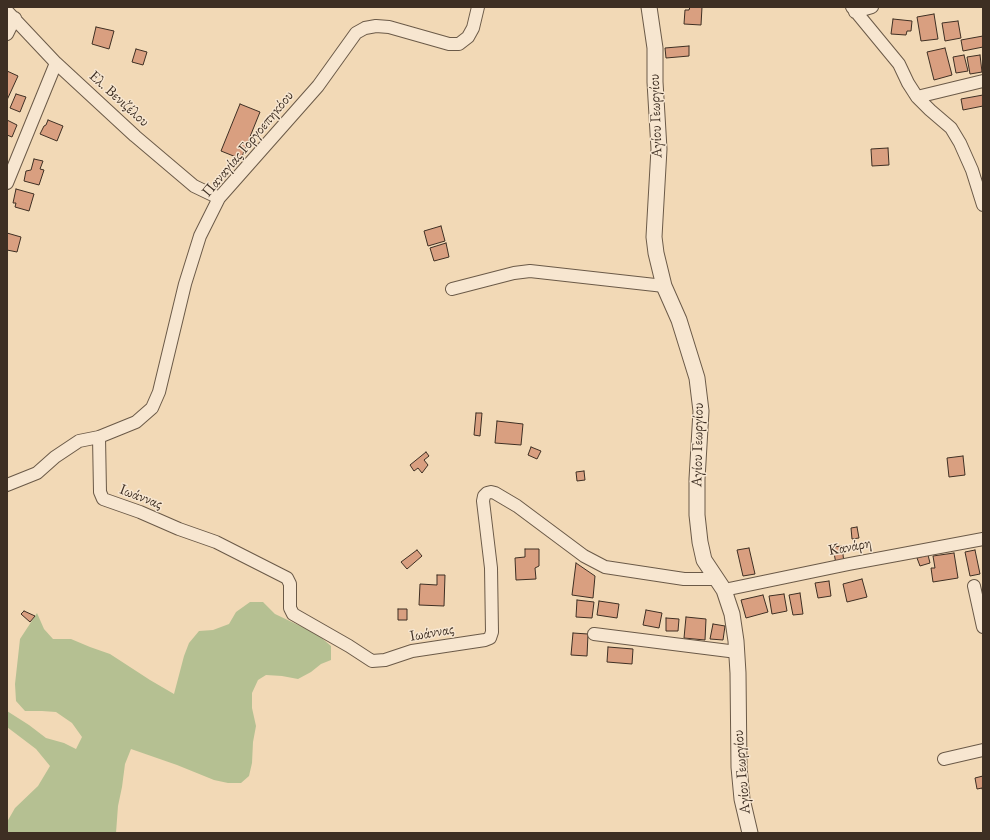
<!DOCTYPE html>
<html>
<head>
<meta charset="utf-8">
<style>
  body { margin:0 }
  #map { position:relative; width:990px; height:840px; overflow:hidden; background:#f2d9b6; font-family:"EB Garamond",serif }
  canvas { display:block }
  .frame { position:absolute; inset:0; border:8px solid #3e2f23; pointer-events:none }
</style>
</head>
<body>
<div id="map">
<canvas width="990" height="840"></canvas>
<div class="frame"></div>
</div>
<script>
const ctx = document.querySelector('canvas').getContext('2d');
ctx.lineJoin = 'round';
function fillPath(path, color) {
  ctx.fillStyle = color;
  ctx.fill(path, 'evenodd');
}
function poly(rows) {
  const path = new Path2D();
  for (const r of rows) {
    path.moveTo(r[0], r[1]);
    for (let i = 2; i < r.length; i += 2) path.lineTo(r[i], r[i + 1]);
  }
  return path;
}
function trace(path, color, width, dash) {
  ctx.strokeStyle = color;
  ctx.lineWidth = width;
  ctx.lineCap = dash ? 'butt' : 'round';
  ctx.setLineDash(dash || []);
  ctx.stroke(path);
}
function write(font, color, halo, rows, align = 'center') {
  ctx.font = font + ' "EB Garamond",serif';
  ctx.lineWidth = 3;
  ctx.setLineDash([]);
  ctx.textBaseline = 'middle';
  ctx.strokeStyle = halo;
  ctx.fillStyle = color;
  for (const [text, x, y, turn = 0] of rows) {
    ctx.save();
    ctx.translate(x, y);
    ctx.rotate((+turn || 0) * Math.PI / 180);
    ctx.textAlign = isNaN(turn) ? turn : align;
    if (halo) ctx.strokeText(text, 0, 0);
    ctx.fillText(text, 0, 0);
    ctx.restore();
  }
}
fillPath(poly([
  [250,602,263,602,275,614,317,634,331,646,331,660,321,664,311,672,298,679,282,676,266,675,258,680,252,693,252,708,256,726,253,742,252,763,249,776,241,783,228,783,214,780,177,765,131,749,125,764,122,787,118,806,116,833,7,833,7,822,15,808,38,786,50,766,36,749,7,727,7,711,29,725,46,738,64,743,76,749,82,737,72,723,56,712,42,711,25,711,16,701,15,684,20,639,37,613,44,629,53,639,71,639,90,647,110,654,150,680,174,694,184,656,189,643,199,631,213,630,229,624,236,612]
]), '#b5c092');
const building = poly([
  [690,7,702,7,701,25,684,24,685,10,689,10,690,7],
  [934,14,938,39,921,41,917,17,934,14],
  [893,19,912,21,911,31,907,31,906,35,891,34,893,19],
  [958,21,961,38,945,41,942,23,958,21],
  [96,27,114,31,109,49,92,44,96,27],
  [983,36,983,47,963,51,961,40,983,36],
  [689,46,689,56,666,58,665,48,689,46],
  [945,48,952,75,934,80,927,52,945,48],
  [136,49,147,52,143,65,132,62,136,49],
  [964,55,968,71,956,73,953,57,964,55],
  [980,55,982,72,970,74,967,57,980,55],
  [7,71,18,76,7,100,7,71],
  [16,94,26,97,20,112,10,108,16,94],
  [983,95,983,106,963,110,961,99,983,95],
  [240,104,260,112,241,159,221,151,240,104],
  [7,120,17,125,12,137,7,135,7,120],
  [48,120,63,126,57,141,40,134,44,126,46,125,48,120],
  [888,148,889,165,872,166,871,149,888,148],
  [34,159,43,161,40,169,44,170,39,185,24,181,26,171,31,170,34,159],
  [16,189,34,194,29,211,15,207,16,203,13,203,16,189],
  [441,226,445,241,428,246,424,231,441,226],
  [7,233,21,237,17,252,7,250,7,233],
  [446,243,449,257,434,261,430,248,446,243],
  [476,413,482,413,480,436,474,435,476,413],
  [497,421,523,424,521,445,495,443,497,421],
  [531,447,541,451,537,459,528,455,531,447],
  [426,452,429,456,424,460,428,465,422,473,418,468,414,471,410,465,426,452],
  [963,456,965,475,949,477,947,458,963,456],
  [584,471,585,480,577,481,576,472,584,471],
  [857,527,859,538,852,539,851,528,857,527],
  [842,546,844,563,836,564,833,547,842,546],
  [749,548,755,574,743,576,737,550,749,548],
  [525,549,539,549,539,566,535,568,536,579,516,580,515,558,525,557,525,549],
  [417,550,422,556,407,569,401,562,417,550],
  [975,550,980,574,970,576,965,552,975,550],
  [954,553,958,578,933,582,931,568,935,568,933,556,954,553],
  [928,555,930,563,920,566,917,558,928,555],
  [576,563,595,576,593,598,572,595,576,563],
  [437,575,445,575,444,606,419,605,420,584,437,585,437,575],
  [862,579,867,597,847,602,843,584,862,579],
  [829,581,831,596,818,598,815,583,829,581],
  [800,593,803,614,793,615,789,595,800,593],
  [784,594,787,611,772,614,769,596,784,594],
  [763,595,768,612,746,618,741,600,763,595],
  [577,600,594,602,592,618,576,617,577,600],
  [599,601,619,604,617,618,597,615,599,601],
  [398,609,407,609,407,620,398,620,398,609],
  [646,610,662,613,659,628,643,625,646,610],
  [24,611,35,616,30,622,21,614,24,611],
  [686,617,706,619,705,640,684,638,686,617],
  [666,618,679,619,678,631,666,631,666,618],
  [713,624,725,626,723,640,710,639,713,624],
  [573,633,588,634,587,656,571,655,573,633],
  [608,647,633,649,632,664,607,662,608,647],
  [983,776,983,792,982,788,977,789,975,778,983,776]
]);
fillPath(building, '#d99f80');
trace(building, '#3e2f23', 1);
const minor = poly([
  [852,7,899,64,908,83,917,97,930,110,951,128,960,143,972,170,983,205],
  [7,11,56,63,135,136,194,186,219,198],
  [855,12,872,7],
  [7,34,15,18],
  [917,97,983,81],
  [7,183,56,63],
  [452,289,514,273,530,271,664,286],
  [99,437,100,492,103,499,140,512,179,529,216,542,287,578,290,584,290,608,293,614,349,646,372,661,385,660,412,651,485,640,490,638,492,632,491,568,483,501,484,496,487,493,491,492,495,493,517,506,584,556,605,567,684,579,716,579],
  [7,485,37,473,55,457,79,441,99,437,136,422,152,408,159,392,185,284,200,236,219,198,318,86,356,33,365,28,376,26,389,27,449,44,459,44,468,37,473,28,478,7],
  [974,586,983,627],
  [724,590,849,564,983,539],
  [594,634,737,652],
  [944,759,983,750]
]);
const tertiary = poly([
  [649,7,655,48,655,82,659,149,655,219,654,237,656,253,664,286,679,320,697,378,701,411,697,479,697,515,700,542,704,560,724,590,732,614,736,641,738,673,739,767,742,799,750,833]
]);
trace(minor, '#6b5a48', 14);
trace(tertiary, '#6b5a48', 17);
trace(minor, '#f7e6d0', 12);
trace(tertiary, '#f7e6d0', 15);
write('15px', '#3e2f23', '#f7e6d0', [
  ["Ελ. Βενιζέλου",119,99,42],
  ["Αγίου Γεωργίου",656,116,-92],
  ["Παναγίας Γοργοεπηκόου",248,144,-50],
  ["Αγίου Γεωργίου",698,445,-89],
  ["Ιωάννας",141,497,21],
  ["Κανάρη",850,547,-11],
  ["Ιωάννας",432,633,-10],
  ["Αγίου Γεωργίου",742,772,-95]
]);
</script>
</body>
</html>
